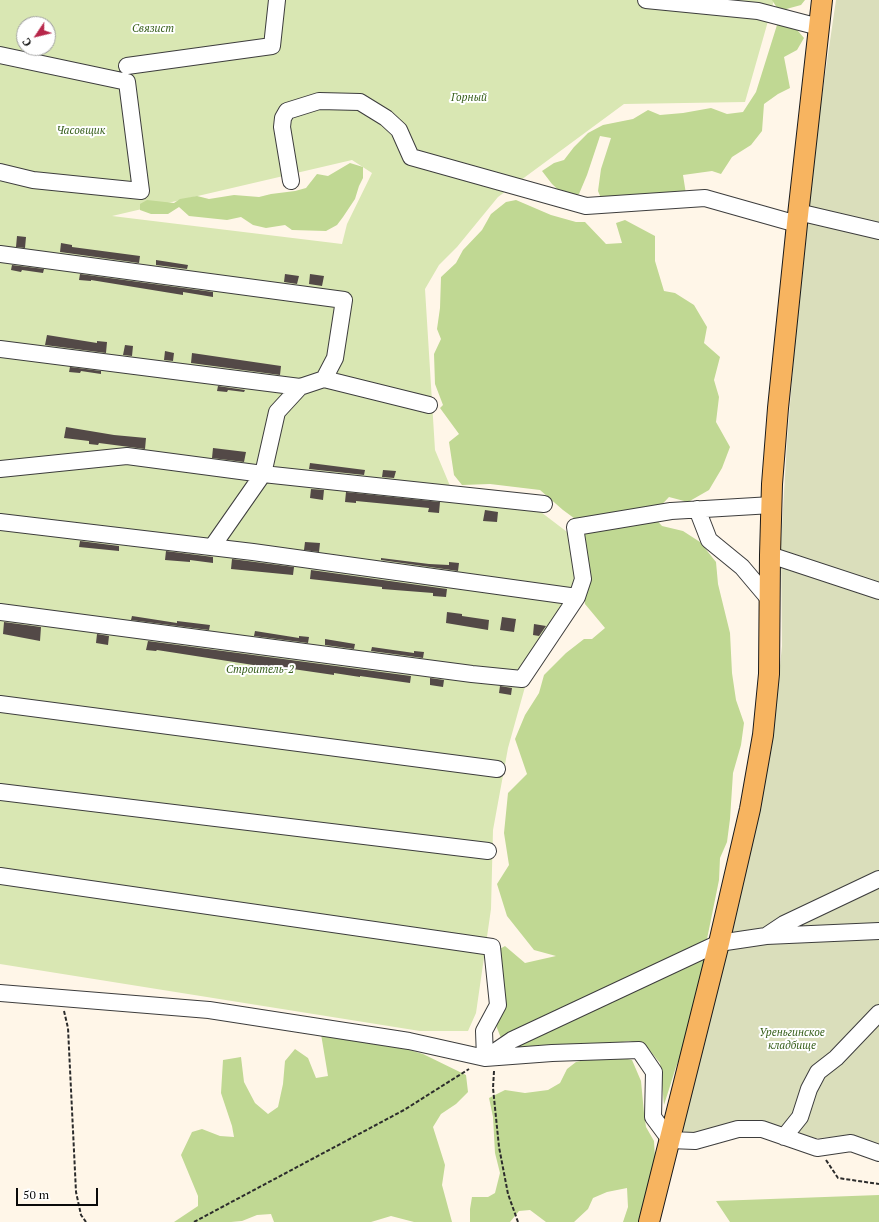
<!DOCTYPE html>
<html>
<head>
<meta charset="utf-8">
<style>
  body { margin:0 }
  #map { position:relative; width:879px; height:1222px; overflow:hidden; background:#fff6e8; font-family:"PT Serif",serif }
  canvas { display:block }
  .north { position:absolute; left:16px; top:16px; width:40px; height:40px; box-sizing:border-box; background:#fff; border:1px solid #9d9d9d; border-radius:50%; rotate:235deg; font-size:11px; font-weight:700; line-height:16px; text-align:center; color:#0a0a0a }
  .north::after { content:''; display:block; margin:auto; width:14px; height:18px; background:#b7264a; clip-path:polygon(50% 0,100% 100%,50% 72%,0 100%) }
  .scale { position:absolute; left:16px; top:1188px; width:82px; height:18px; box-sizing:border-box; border:2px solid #0a0a0a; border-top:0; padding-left:5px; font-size:12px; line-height:14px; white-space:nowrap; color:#0a0a0a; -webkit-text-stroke:3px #fff; paint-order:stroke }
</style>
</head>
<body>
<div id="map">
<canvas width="879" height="1222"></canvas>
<div class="north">С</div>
<div class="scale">50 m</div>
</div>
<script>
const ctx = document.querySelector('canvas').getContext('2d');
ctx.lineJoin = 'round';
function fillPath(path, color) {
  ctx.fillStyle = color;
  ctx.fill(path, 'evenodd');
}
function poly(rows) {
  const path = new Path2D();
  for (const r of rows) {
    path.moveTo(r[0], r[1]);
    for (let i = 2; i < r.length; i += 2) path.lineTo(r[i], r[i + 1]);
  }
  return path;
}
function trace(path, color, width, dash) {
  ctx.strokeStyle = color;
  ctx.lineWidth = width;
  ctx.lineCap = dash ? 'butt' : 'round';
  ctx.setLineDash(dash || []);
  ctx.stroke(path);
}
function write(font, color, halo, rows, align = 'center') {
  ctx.font = font + ' "PT Serif",serif';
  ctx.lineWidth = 4;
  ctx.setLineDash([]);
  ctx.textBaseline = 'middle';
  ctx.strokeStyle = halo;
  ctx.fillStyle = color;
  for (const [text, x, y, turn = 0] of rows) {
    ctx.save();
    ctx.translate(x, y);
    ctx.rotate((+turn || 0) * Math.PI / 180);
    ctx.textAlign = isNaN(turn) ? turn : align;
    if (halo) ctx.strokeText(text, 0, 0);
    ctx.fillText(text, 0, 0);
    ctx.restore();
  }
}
fillPath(poly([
  [0,0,774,0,745,102,624,104,498,197,457,247,439,265,425,289,435,450,453,493,529,503,575,538,574,609,530,669,508,748,493,830,491,909,476,1013,468,1031,420,1031,0,964],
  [24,24,48,24,48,48,24,48],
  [352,160,372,173,347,224,342,244,112,216]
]), '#d9e7b3');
fillPath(poly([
  [772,0,805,0,801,5,779,11],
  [792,24,804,38,797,50,784,57,790,88,778,94,764,104,762,131,751,145,732,157,721,174,712,171,683,175,686,194,605,208,598,191,601,169,611,138,600,136,587,175,579,194,568,199,552,184,542,171,554,163,564,160,574,147,588,133,603,125,633,119,648,110,660,115,683,113,711,108,727,114,743,112,756,92,777,25],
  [350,163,363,167,363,178,359,186,355,199,343,217,337,225,326,231,292,230,285,225,266,228,253,225,241,217,227,220,189,216,179,207,168,214,151,214,140,210,140,204,147,200,174,203,180,199,197,196,209,199,234,195,259,197,271,194,295,191,306,188,317,174,328,176],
  [516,200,551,215,576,222,585,222,606,244,622,243,616,223,625,220,655,236,655,261,664,291,675,293,694,305,707,327,704,343,720,357,714,380,719,397,716,422,730,447,722,468,709,490,688,502,669,497,652,515,662,526,683,531,700,542,716,562,718,584,730,633,732,673,736,700,744,723,741,745,733,773,730,819,727,842,720,858,719,880,707,939,706,963,688,1036,676,1067,664,1105,660,1063,646,1046,629,1041,602,1045,509,1050,501,1038,497,1028,488,992,489,955,505,946,525,963,556,956,534,950,507,916,497,884,509,865,504,833,508,793,527,774,515,739,525,715,539,693,544,675,566,653,584,639,592,639,605,628,585,604,582,524,563,510,540,490,490,484,462,485,454,475,449,442,459,434,440,408,443,405,435,384,434,354,441,339,437,329,440,308,441,277,456,263,463,250,482,230,491,214,506,202],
  [321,1034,386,1043,423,1054,466,1075,468,1092,456,1104,441,1114,433,1127,445,1165,442,1185,452,1222,414,1222,391,1216,371,1222,274,1222,271,1214,257,1215,242,1221,231,1222,174,1222,198,1206,198,1196,181,1155,192,1132,202,1129,220,1136,234,1137,232,1126,221,1093,223,1060,241,1057,244,1082,255,1103,268,1114,278,1107,283,1084,285,1061,295,1049,308,1058,316,1078,328,1076],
  [615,1056,632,1060,641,1081,644,1113,646,1127,654,1141,655,1158,638,1222,623,1222,628,1207,627,1188,607,1192,593,1198,588,1209,574,1222,546,1222,530,1210,519,1211,510,1222,470,1222,470,1209,472,1197,488,1197,495,1193,500,1173,495,1153,493,1117,489,1098,505,1090,525,1093,548,1090,560,1083,567,1069,576,1062,598,1057],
  [879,1195,879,1222,730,1222,716,1201]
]), '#c0d893');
fillPath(poly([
  [836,0,879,0,879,1145,852,1135,810,1139,769,1124,743,1120,701,1134,680,1131,773,735,782,646,781,543,787,442,806,205]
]), '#dadebb');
fillPath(poly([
  [17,236,26,237,25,248,16,247],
  [61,243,72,245,72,247,140,256,139,263,60,252],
  [156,260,188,265,187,269,156,265],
  [12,265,44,269,43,273,22,270,21,272,11,270],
  [80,274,213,292,213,297,183,292,183,295,91,280,91,281,79,280],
  [285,274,299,276,297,284,284,282],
  [310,274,324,276,322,286,309,284],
  [47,335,97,343,97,341,107,342,106,353,45,345],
  [125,345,133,346,132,356,123,355],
  [165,351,174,353,173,361,164,360],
  [192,353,281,366,280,375,191,363],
  [70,367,101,371,101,374,81,371,80,373,69,372],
  [218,386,245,390,244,392,228,390,227,392,217,391],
  [66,427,114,435,146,438,145,449,99,443,98,445,89,444,89,441,64,438],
  [213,448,246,452,244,462,212,458],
  [310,463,365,470,364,475,309,469],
  [383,470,396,471,394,478,382,477],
  [311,489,324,490,323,500,310,498],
  [346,492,440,502,439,513,428,512,429,508,356,501,356,503,345,502],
  [485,510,498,512,497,522,483,521],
  [80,541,119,546,119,551,79,547],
  [305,542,320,543,319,552,304,550],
  [166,551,213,557,213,563,190,560,190,562,165,560],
  [381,558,429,564,449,565,449,562,459,563,458,571,381,560],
  [232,559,294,567,293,575,231,569],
  [311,570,447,589,446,597,433,596,433,593,382,589,382,587,310,579],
  [447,612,462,614,462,616,489,620,488,630,446,623],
  [132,616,177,623,177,621,210,625,209,630,131,620],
  [502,617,516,619,514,632,500,630],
  [4,622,41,627,40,641,3,634],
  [534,624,546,626,539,636,533,635],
  [255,631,299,638,299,636,309,637,308,643,254,636],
  [97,634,109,636,108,645,96,643],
  [325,639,355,644,354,649,325,645],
  [148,641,411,676,410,683,360,676,360,677,334,673,334,675,279,667,279,669,157,650,156,651,146,650],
  [372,647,414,653,414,651,424,652,423,658,371,651],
  [430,678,444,680,443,687,430,685],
  [500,686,512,688,511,695,499,693]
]), '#534947');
const minor = poly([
  [646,0,758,11,819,27],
  [0,55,127,82,141,191,33,180,0,172],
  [127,66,272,46,277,0],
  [291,181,282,127,283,118,287,111,319,101,360,102,386,118,399,130,411,157,586,206,705,198,797,224],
  [798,212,879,231],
  [0,254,344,300,335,358,324,379,300,387,277,412,263,474,212,547],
  [0,349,300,387],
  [324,379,429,405],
  [0,469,127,456,263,474,544,504],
  [697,509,709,540,742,567,769,599],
  [0,522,253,552,577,597,583,579,575,527,671,511,772,505],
  [770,555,879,591],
  [0,612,472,674,522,679,577,597],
  [0,704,497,769],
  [0,792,488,851],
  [0,876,492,947,498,1005,484,1031,485,1058],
  [766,936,784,924,879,879],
  [0,993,209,1010,409,1041,485,1058,552,1053,639,1050,654,1072,653,1117,670,1140,695,1141,738,1129,762,1129,817,1148,851,1143,879,1153],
  [487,1057,512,1040,719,943,766,936,879,931],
  [784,1137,800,1117,809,1089,818,1072,836,1058,879,1013]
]);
const major = poly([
  [649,1222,719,943,750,809,763,735,769,674,770,555,772,484,778,408,797,224,822,0]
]);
trace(minor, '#3d3d3d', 18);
trace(major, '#1b1b1b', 22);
trace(poly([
  [64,1011,68,1028,76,1192,81,1215,86,1222],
  [494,1071,493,1088,499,1147,508,1194,518,1222],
  [826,1160,838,1178,879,1184],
  [194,1222,404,1110,469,1069]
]), '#2c2c2c', 2, [4, 2]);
trace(minor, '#fff', 16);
trace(major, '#f7b460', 20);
write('italic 11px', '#38601d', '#fff', [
  ["Связист",153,29],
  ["Горный",469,98],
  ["Часовщик",81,131],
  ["Строитель-2",260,670],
  ["Уреньгинское",792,1033],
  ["кладбище",792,1046]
]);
</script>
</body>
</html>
